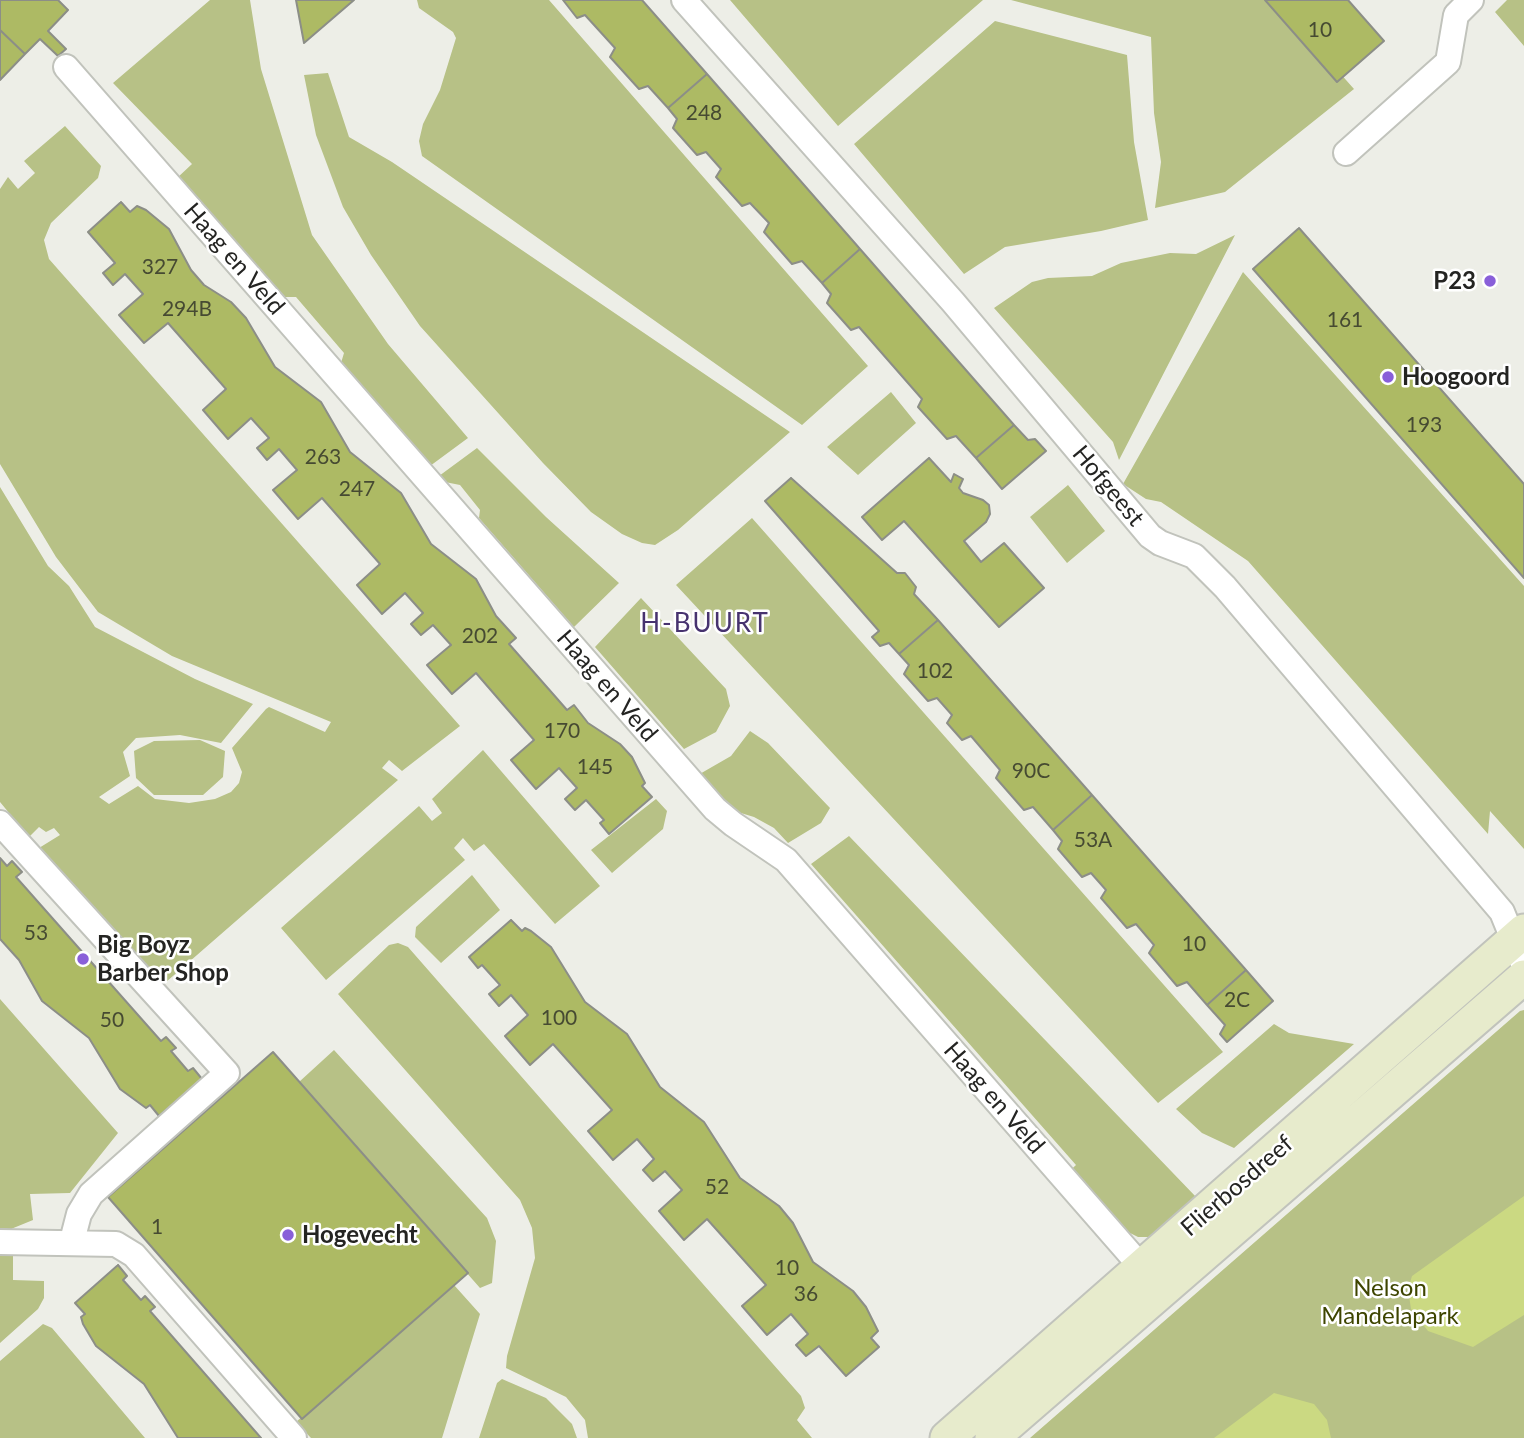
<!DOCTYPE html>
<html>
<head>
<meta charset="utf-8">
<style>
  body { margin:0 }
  canvas { display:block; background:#edeee7 }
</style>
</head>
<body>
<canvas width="1524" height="1438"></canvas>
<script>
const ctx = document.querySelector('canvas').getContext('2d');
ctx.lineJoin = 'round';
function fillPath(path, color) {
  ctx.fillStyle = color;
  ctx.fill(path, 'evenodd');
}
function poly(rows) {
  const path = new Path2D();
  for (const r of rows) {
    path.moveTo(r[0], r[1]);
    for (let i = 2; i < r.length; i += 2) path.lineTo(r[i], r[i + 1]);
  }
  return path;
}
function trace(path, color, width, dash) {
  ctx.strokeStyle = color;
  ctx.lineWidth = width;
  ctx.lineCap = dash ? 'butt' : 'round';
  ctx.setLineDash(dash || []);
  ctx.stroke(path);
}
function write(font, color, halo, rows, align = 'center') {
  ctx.font = font + ' Lato,sans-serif';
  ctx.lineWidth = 5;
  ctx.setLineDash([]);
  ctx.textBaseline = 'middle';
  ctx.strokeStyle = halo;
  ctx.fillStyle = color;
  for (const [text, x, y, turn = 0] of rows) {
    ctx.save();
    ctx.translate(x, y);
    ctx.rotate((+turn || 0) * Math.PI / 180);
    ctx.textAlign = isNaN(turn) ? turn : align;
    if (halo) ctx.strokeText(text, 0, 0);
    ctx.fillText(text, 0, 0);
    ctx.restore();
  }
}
fillPath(poly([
  [210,0,250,0,261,69,312,235,388,344,468,438,430,466,341,363,344,353,296,297,283,297,176,179,192,164,113,83],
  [417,0,549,0,868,366,802,425,422,156,419,141,423,124,440,90,456,38,453,32,419,8],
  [730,0,983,0,838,126],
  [1011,0,1275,0,1354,89,1225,192,1155,208,1161,162,1154,113,1151,37],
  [1507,0,1524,0,1524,46,1495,12],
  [995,21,1127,55,1134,142,1148,220,1101,231,1005,247,964,274,854,144],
  [328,73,349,137,392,162,790,432,678,530,655,545,642,543,622,534,591,512,543,463,420,326,371,255,343,207,316,135,304,75],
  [65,126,101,166,98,178,51,223,44,240,49,259,460,726,402,771,389,760,382,768,398,780,166,982,157,981,39,848,60,835,54,828,46,832,39,827,29,837,0,802,0,487,48,566,69,586,95,627,195,679,253,704,221,743,180,735,136,738,123,752,130,776,99,797,109,804,138,786,155,799,189,803,215,799,231,792,239,783,242,772,232,748,266,709,269,707,325,732,331,722,172,656,98,612,56,557,0,464,0,189,8,177,18,189,35,173,24,161],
  [1235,235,1119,460,1113,442,994,308,1032,282,1048,278,1092,276,1121,263,1170,253,1196,254],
  [1243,272,1524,586,1524,849,1490,811,1488,834,1248,561,1161,502,1146,499,1123,484],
  [891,392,916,423,858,475,827,447],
  [477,448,546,517,619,583,574,627,479,518,480,510,460,485,445,482,439,476],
  [1068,485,1105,531,1067,563,1030,517],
  [752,518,1223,1052,1158,1103,676,585],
  [641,598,726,689,730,706,716,732,684,749,595,647],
  [750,731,768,743,830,808,821,823,788,843,774,828,754,817,731,810,698,775,731,756],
  [200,740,225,751,223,777,203,795,154,795,136,778,134,751,154,741],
  [483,750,600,886,555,924,484,844,474,851,463,838,454,848,465,860,326,980,281,928,419,806,432,821,442,813,432,799],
  [656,799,667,811,663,829,612,873,591,850],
  [849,836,1197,1198,1152,1237,1138,1237,1106,1221,1060,1180,1076,1165,811,864],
  [472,875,500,910,441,963,415,937,416,927],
  [398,943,408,947,801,1396,805,1408,797,1420,812,1438,588,1438,585,1420,566,1397,506,1368,507,1356,535,1258,532,1228,520,1200,338,994,389,945],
  [0,999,118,1133,70,1193,30,1194,33,1220,11,1229,0,1228],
  [1524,1010,1524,1438,1030,1438,1520,1011],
  [1274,1024,1289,1033,1354,1044,1234,1148,1202,1133,1176,1109],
  [334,1050,487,1218,496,1241,492,1283,480,1288,299,1082],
  [0,1254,13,1255,13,1280,44,1281,44,1298,38,1309,0,1343],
  [454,1285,480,1314,442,1438,311,1438,296,1422],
  [43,1324,52,1328,145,1438,0,1438,0,1361],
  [502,1379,546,1398,572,1424,577,1438,479,1438,497,1383]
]), '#b7c186');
fillPath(poly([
  [1524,1196,1524,1315,1473,1347,1428,1331,1411,1309,1408,1289,1412,1276],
  [1274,1393,1314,1404,1327,1420,1331,1438,1214,1438]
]), '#cbd982');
const building = poly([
  [0,0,58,0,68,10,48,31,66,49,58,56,40,39,25,54,0,30,0,0],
  [296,0,354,0,304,43,296,0],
  [563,0,642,0,707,74,668,108,648,86,639,89,610,57,615,48,585,15,577,18,563,0],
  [1265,0,1348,0,1384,41,1337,82,1265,0],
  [0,30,25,54,0,80,0,30],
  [707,74,860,249,822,283,802,261,792,264,764,232,769,223,750,203,742,206,716,177,721,169,706,152,697,155,673,128,677,119,668,108,707,74],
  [121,202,130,212,137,206,146,210,169,229,191,270,204,285,231,302,246,318,275,367,321,402,350,452,401,493,431,544,476,579,496,616,516,638,509,644,553,694,567,710,574,705,588,723,620,744,632,757,645,783,642,786,652,797,609,834,600,823,604,820,586,800,575,810,565,799,577,788,559,768,536,789,511,760,534,740,476,673,452,694,427,665,451,645,433,625,421,635,411,624,423,613,405,593,382,614,357,585,380,564,322,498,298,519,273,490,297,470,279,449,267,460,257,448,269,438,251,418,228,439,203,410,226,389,168,323,144,343,119,315,143,294,125,274,113,285,103,273,115,263,88,232,121,202],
  [1299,228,1524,484,1524,578,1253,269,1299,228],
  [860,249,1014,425,976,458,956,436,947,439,918,407,922,399,859,327,851,330,827,303,831,294,822,283,860,249],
  [1014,425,1028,440,1035,439,1046,451,1002,489,976,458,1014,425],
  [929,458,951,482,954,474,963,479,959,488,963,493,983,500,989,505,990,514,986,522,964,541,981,562,1004,543,1044,588,999,627,904,521,882,540,862,517,929,458],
  [791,478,897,573,905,573,916,587,914,594,938,620,899,654,889,643,880,646,872,637,879,631,765,501,791,478],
  [938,620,1092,795,1053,830,1033,807,1024,810,996,778,1000,770,971,736,962,740,947,723,952,715,937,698,928,701,904,674,909,665,899,654,938,620],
  [1092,795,1246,970,1207,1005,1187,982,1177,986,1149,953,1154,945,1136,924,1127,928,1101,898,1106,890,1091,873,1082,877,1058,849,1062,841,1053,830,1092,795],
  [0,858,7,866,12,861,22,872,16,877,161,1041,166,1037,176,1048,171,1051,188,1071,193,1068,202,1079,159,1116,150,1105,146,1108,120,1089,89,1038,42,1001,19,960,0,939,0,858],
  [511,920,522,931,525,928,531,931,551,947,585,1002,627,1034,660,1087,704,1122,740,1178,779,1206,793,1223,813,1262,853,1291,866,1307,878,1331,871,1338,879,1347,846,1376,819,1346,806,1356,796,1345,808,1334,791,1314,767,1335,742,1306,766,1285,707,1219,684,1240,659,1211,682,1190,665,1171,653,1181,643,1170,654,1159,637,1139,613,1160,588,1131,612,1110,553,1044,530,1065,505,1036,528,1015,511,995,499,1006,489,994,500,985,482,965,478,968,469,957,511,920],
  [1246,970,1273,1001,1227,1042,1220,1034,1225,1025,1207,1005,1246,970],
  [273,1052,468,1273,302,1419,108,1197,273,1052],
  [118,1265,127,1276,123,1280,141,1300,145,1296,155,1307,150,1311,261,1438,178,1438,144,1384,96,1346,83,1324,81,1317,85,1314,75,1303,118,1265]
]);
fillPath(building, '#adba64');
trace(building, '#8c8e87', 2);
const street = poly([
  [684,0,953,302,1150,536,1160,543,1194,556,1225,587,1502,912,1524,966],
  [66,67,715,809,733,824,786,860,1152,1279],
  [1346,153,1448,62,1456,15,1471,0],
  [0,823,227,1073,91,1194,79,1214,72,1241],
  [0,1242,116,1244,134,1255,294,1438]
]);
const secondary = poly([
  [947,1438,1524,931],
  [992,1438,1524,977]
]);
trace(street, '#c1c3bc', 28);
trace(secondary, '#c1c3bc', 37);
trace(street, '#fff', 24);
trace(secondary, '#e7ebcc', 33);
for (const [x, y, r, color] of [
  [1490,281,7,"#895fd9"],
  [1388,377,7,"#895fd9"],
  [83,959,7,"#895fd9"],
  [288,1235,7,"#895fd9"]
]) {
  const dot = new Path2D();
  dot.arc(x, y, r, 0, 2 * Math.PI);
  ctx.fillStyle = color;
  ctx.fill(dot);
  trace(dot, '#fff', 2.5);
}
write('21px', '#464a32', null, [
  ["10",1320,30],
  ["248",704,113],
  ["327",160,267],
  ["294B",187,309],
  ["161",1345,320],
  ["193",1424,425],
  ["263",323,457],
  ["247",357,489],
  ["202",480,636],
  ["102",935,671],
  ["170",562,731],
  ["145",595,767],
  ["90C",1031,771],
  ["53A",1093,840],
  ["53",36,933],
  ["10",1194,944],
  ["2C",1237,1000],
  ["100",559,1018],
  ["50",112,1020],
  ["52",717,1187],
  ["1",157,1227],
  ["10",787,1268],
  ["36",806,1294]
]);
write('24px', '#242422', '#fff', [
  ["Haag en Veld",234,259,49],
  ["Hofgeest",1108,486,50],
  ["Haag en Veld",607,686,49],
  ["Haag en Veld",994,1098,49],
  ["Flierbosdreef",1237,1186,-41]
]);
write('bold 24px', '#242422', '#fff', [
  ["P23",1476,281,"right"],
  ["Hoogoord",1402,377],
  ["Big Boyz",97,945],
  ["Barber Shop",97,973],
  ["Hogevecht",302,1235]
], 'left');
write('24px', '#3e4500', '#fff', [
  ["Nelson",1390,1288],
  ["Mandelapark",1390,1316]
]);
ctx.letterSpacing = '2px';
write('26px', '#47336f', '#fff', [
  ["H-BUURT",705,624]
]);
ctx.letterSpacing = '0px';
</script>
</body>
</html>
